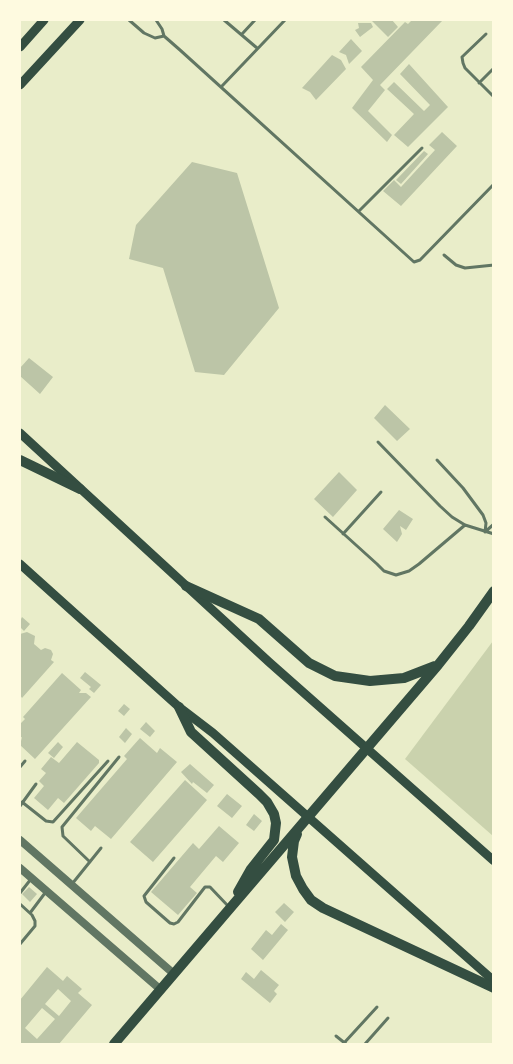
<!DOCTYPE html>
<html>
<head>
<meta charset="utf-8">
<style>
  body { margin:0 }
  #map { position:relative; width:513px; height:1064px; overflow:hidden; background:#e9edc9; font-family:"Source Sans 3",sans-serif }
  canvas { display:block }
  .frame { position:absolute; inset:0; border:21px solid #fefae0; pointer-events:none }
</style>
</head>
<body>
<div id="map">
<canvas width="513" height="1064"></canvas>
<div class="frame"></div>
</div>
<script>
const ctx = document.querySelector('canvas').getContext('2d');
ctx.lineJoin = 'round';
function fillPath(path, color) {
  ctx.fillStyle = color;
  ctx.fill(path, 'evenodd');
}
function poly(rows) {
  const path = new Path2D();
  for (const r of rows) {
    path.moveTo(r[0], r[1]);
    for (let i = 2; i < r.length; i += 2) path.lineTo(r[i], r[i + 1]);
  }
  return path;
}
function trace(path, color, width, dash) {
  ctx.strokeStyle = color;
  ctx.lineWidth = width;
  ctx.lineCap = dash ? 'butt' : 'round';
  ctx.setLineDash(dash || []);
  ctx.stroke(path);
}
fillPath(poly([
  [493,641,493,836,405,759]
]), '#cad2ad');
fillPath(poly([
  [371,20,392,20,398,27,388,37],
  [412,20,443,20,380,85,385,90,368,111,392,135,387,142,352,108,373,80,361,67,405,22,408,24],
  [358,23,371,23,373,27,360,37,355,30,359,28],
  [351,39,362,51,349,64,346,55,339,52],
  [332,55,341,60,346,69,316,100,310,92,302,88],
  [409,64,448,107,408,147,394,135,414,114,387,89,394,82,424,111,430,105,400,74],
  [442,132,457,146,401,206,383,191,394,180,401,187,435,150,429,145],
  [424,151,428,154,401,184,396,180],
  [192,162,237,173,279,308,224,375,195,372,163,268,129,259,136,225],
  [29,358,53,377,40,394,20,376,20,368],
  [385,405,410,429,397,441,374,418],
  [339,472,357,490,333,517,314,499],
  [399,510,413,519,406,530,400,526,402,534,397,542,383,529],
  [22,617,30,624,24,631,20,627,20,621],
  [27,632,35,636,34,644,41,650,45,648,51,650,53,654,51,660,54,662,22,698,20,695,20,634],
  [85,672,101,685,94,693,89,689,91,687,80,678],
  [62,673,81,690,79,693,86,693,91,697,35,759,20,745,22,737,20,738,20,724,25,719,23,717],
  [124,704,130,709,124,716,118,711],
  [146,722,155,731,150,737,140,729],
  [126,728,132,734,125,743,119,737],
  [140,738,157,753,160,748,177,762,111,839,95,826,91,831,76,818,127,759,124,756],
  [58,742,63,747,54,758,48,753],
  [77,742,99,760,99,763,64,803,58,798,48,810,34,798,44,786,39,781,46,773,41,769,51,757,59,763],
  [190,764,214,785,207,793,193,782,192,784,181,772],
  [185,780,207,800,153,862,130,842],
  [227,794,242,806,232,818,217,806],
  [254,814,262,821,254,831,246,825],
  [219,826,239,843,223,862,216,856,190,887,197,893,178,915,151,892,193,843,199,849],
  [29,887,37,894,30,902,22,894],
  [284,903,294,912,285,922,275,912],
  [281,924,288,930,263,960,251,949,266,930,272,935],
  [47,967,63,981,67,976,82,989,78,993,92,1005,59,1044,20,1044,20,1000],
  [58,989,71,1001,59,1016,45,1004],
  [42,1008,55,1019,37,1039,25,1028],
  [261,970,279,985,274,991,277,994,270,1003,241,979,246,972,254,979]
]), '#bcc5a7');
trace(poly([
  [129,20,144,33,155,38,164,36,180,50,414,262,420,260,494,184],
  [156,20,162,29,164,36],
  [224,20,257,48],
  [242,34,255,20],
  [486,34,462,57,463,63,465,68,494,97],
  [479,83,494,68],
  [222,86,285,20],
  [359,211,422,148],
  [444,255,456,265,465,268,494,265],
  [378,442,440,506,452,517,465,525,494,534],
  [437,460,463,488,483,515,486,523,485,532],
  [325,517,377,564,384,571,396,575,409,571,419,564,465,525],
  [486,531,494,524],
  [343,534,381,492],
  [20,767,25,761],
  [22,802,46,821,53,822,108,761],
  [20,806,36,784],
  [174,858,144,896,146,902,170,923,174,924,178,922,205,887,210,887,229,907],
  [90,862,63,836,62,827,119,757],
  [72,884,101,848],
  [20,893,31,879],
  [20,904,32,915,35,921,35,926,20,944],
  [30,913,45,893],
  [336,1036,346,1044],
  [344,1043,377,1007],
  [365,1044,388,1018]
]), '#617663', 3);
trace(poly([
  [20,840,174,974],
  [20,868,161,990]
]), '#617663', 8);
trace(poly([
  [20,47,44,20],
  [20,85,80,20],
  [20,433,269,662,494,861],
  [20,564,179,707,213,733,494,981]
]), '#344e41', 9);
trace(poly([
  [186,586,259,619,309,663,335,676,370,681,404,678,435,666],
  [179,707,191,732,259,794,267,802,274,814,276,823,274,840,251,869,238,892],
  [297,834,294,841,292,857,296,876,303,889,311,900,323,908,494,988],
  [114,1044,438,665,469,626,494,591]
]), '#344e41', 10);
trace(poly([
  [20,460,80,489]
]), '#344e41', 10);
</script>
</body>
</html>
